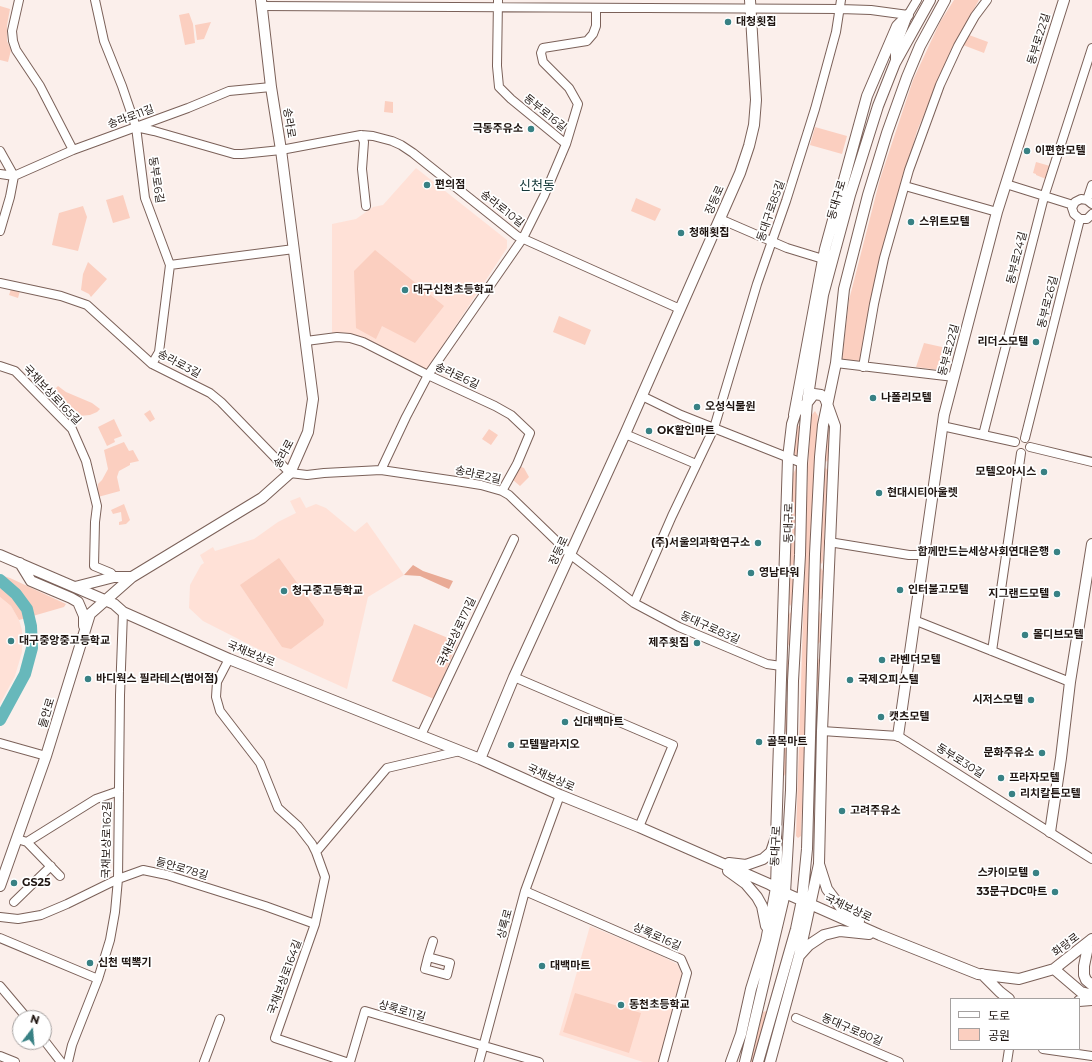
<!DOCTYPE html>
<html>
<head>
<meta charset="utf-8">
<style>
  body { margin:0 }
  #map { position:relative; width:1092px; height:1062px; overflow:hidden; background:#fbefeb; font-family:Montserrat,"Noto Sans KR",sans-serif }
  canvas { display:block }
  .legend { position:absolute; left:950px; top:998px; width:130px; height:52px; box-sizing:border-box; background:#fff; border:1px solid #a5a1a0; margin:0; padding:5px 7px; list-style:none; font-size:12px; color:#1f1511 }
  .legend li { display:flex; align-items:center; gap:8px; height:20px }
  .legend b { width:20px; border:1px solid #a5a1a0 }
  .north { position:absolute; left:12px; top:1010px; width:40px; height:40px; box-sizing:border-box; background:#fff; border:1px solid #a5a1a0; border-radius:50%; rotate:16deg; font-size:11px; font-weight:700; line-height:16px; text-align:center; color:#1f1511 }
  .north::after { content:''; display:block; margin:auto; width:14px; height:18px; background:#388184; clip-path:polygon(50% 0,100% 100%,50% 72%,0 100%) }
</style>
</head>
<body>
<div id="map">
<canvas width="1092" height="1062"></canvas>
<ul class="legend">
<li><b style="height:5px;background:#fff"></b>도로</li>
<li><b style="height:11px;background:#fbcfc0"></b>공원</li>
</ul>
<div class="north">N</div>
</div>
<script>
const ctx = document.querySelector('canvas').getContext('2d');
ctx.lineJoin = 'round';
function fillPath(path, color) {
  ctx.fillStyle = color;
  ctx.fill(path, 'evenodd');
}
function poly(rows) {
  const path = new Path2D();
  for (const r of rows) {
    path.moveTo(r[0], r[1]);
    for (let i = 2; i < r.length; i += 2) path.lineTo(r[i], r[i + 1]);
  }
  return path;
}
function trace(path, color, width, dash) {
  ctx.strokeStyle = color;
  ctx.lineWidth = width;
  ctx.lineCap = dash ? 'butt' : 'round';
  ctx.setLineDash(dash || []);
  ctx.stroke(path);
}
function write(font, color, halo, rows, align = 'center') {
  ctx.font = font + ' Montserrat,"Noto Sans KR",sans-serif';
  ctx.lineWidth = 3.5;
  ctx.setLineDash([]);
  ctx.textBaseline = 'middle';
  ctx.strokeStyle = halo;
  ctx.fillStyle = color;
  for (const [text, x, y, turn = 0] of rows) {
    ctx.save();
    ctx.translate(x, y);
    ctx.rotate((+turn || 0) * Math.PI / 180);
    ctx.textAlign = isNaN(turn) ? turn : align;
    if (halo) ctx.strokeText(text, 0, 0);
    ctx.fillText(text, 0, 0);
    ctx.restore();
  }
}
fillPath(poly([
  [416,168,507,240,507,248,427,369,423,370,366,339,349,333,332,333,332,224,356,219,373,207,383,205],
  [300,497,306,508,316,504,326,508,355,532,367,522,404,575,368,597,347,689,258,649,203,621,189,608,190,585,201,565,204,563,200,555,213,547,215,551,254,539,278,522,296,513,290,501],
  [0,597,11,606,19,620,22,630,22,652,15,676,0,704],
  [590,926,655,953,677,964,682,974,661,1062,643,1062,559,1035]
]), '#ffe1d7');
fillPath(poly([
  [954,0,979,0,951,50,917,131,881,255,869,307,860,361,842,360,849,300,880,179,913,80,940,22],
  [0,6,10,9,7,25,7,41,11,50,8,62,0,60],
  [189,13,193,24,195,43,185,45,179,15],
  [211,22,204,39,197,40,195,25],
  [969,35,988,42,984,53,963,45],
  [385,101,393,102,393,113,384,112],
  [815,127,847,136,842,154,810,145],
  [1036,162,1050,166,1046,179,1036,175,1036,174,1033,173],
  [123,195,130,218,113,223,106,200],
  [636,198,661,209,655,221,631,211],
  [83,206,87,217,78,251,52,245,59,213],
  [375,250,444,306,415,343,382,326,376,339,356,328,354,271],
  [88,262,107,279,91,297,89,294,81,290,83,274],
  [11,289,20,291,18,298,9,295],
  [559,316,591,330,585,345,553,332],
  [924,343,951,349,946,366,940,370,916,367],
  [58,386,66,392,92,403,100,409,97,412,90,415,79,416,54,390],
  [150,410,155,419,150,422,144,414],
  [815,411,818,416,814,469,801,836,798,838,796,836,808,467,811,416],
  [114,419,122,436,114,439,115,442,107,446,98,427],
  [797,424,800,428,799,453,797,457,794,453,795,429],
  [489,429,498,435,491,445,482,439],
  [828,429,831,433,829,458,827,462,824,458,826,434],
  [124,442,129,451,133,450,139,461,130,463,130,465,119,471,117,477,120,491,98,497,98,484,102,480,108,469,104,450],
  [519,466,524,468,529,477,520,486,513,480],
  [825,467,828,471,823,560,822,564,819,561,822,472],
  [796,468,798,473,794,562,792,566,789,562,789,554,793,474],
  [124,504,130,520,126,524,119,525,119,522,122,521,121,512,113,514,111,510],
  [279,558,324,620,323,625,291,649,282,647,240,585],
  [821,568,823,571,822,598,819,601,817,597,819,572],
  [792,572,794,576,793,602,790,606,788,601,790,576],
  [0,575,10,578,66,604,64,607,19,620,11,606,0,597],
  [819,611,821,614,821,641,818,644,816,640,817,615],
  [790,612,793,616,791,643,789,646,787,642,788,617],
  [414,624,458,642,434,699,392,681],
  [818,658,820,662,819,689,817,692,815,688,816,663],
  [788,659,790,662,788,689,786,692,784,688,786,663],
  [817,699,819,703,818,730,816,733,814,729,815,704],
  [787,700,789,703,787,730,785,733,783,729,785,704],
  [817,741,819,744,818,776,816,780,814,775,814,745],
  [785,743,788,747,786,773,784,776,782,772,783,747],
  [575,993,641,1013,629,1053,563,1032],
  [766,1011,767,1014,754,1062,750,1062,763,1012],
  [776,1016,777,1019,765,1062,761,1062]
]), '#fbcfc0');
fillPath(poly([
  [413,565,423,571,453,581,449,589,420,576,404,575]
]), '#e9aa95');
trace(poly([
  [0,580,16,594,27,609,31,626,32,648,25,674,0,720]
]), '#67b8bb', 12);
const minor = poly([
  [19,0,12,31,13,41,16,50,40,86,73,150],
  [95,0,104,41,122,86,136,127,145,198,170,265,159,352,152,364],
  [498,0,497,66,499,87,511,99,566,144],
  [261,6,840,9,871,10,908,15],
  [895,63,895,50,908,15,917,0],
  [136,127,154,131,234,154,242,154,281,150,361,135,373,136,392,141,401,145,413,153,517,236,680,309],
  [361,135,364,142,362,169,366,206],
  [0,151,14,176],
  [0,174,14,176,73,150,188,108,229,91,271,87],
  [1006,184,1073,205],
  [905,186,997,212],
  [1087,200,1092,185],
  [1092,204,1087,200,1081,199,1075,202,1072,208,1074,214,1080,219,1087,219,1092,214],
  [720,219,787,248,823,259],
  [0,231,10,197,14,176],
  [170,265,294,249],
  [0,283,61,296,87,305,152,364,210,393,221,402,290,473,307,475,324,473,381,470,456,481,481,485,502,491,509,495,571,555,634,603,679,627,767,664,781,666],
  [306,341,337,337,350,338,363,342,428,375,495,406,511,415,530,433,517,464,502,491],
  [836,363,954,377],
  [0,366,15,371,72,429,86,461,97,506,95,522,94,566,111,573,114,577],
  [863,367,874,304,884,258,909,170,940,85,958,46,975,16,987,0],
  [642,396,681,415,802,463],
  [942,426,1015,442],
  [625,434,696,464],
  [983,435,1044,197,1092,48],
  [1025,438,1080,219],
  [1030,447,1092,462],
  [381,470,406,417,428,375,523,238,544,196,566,144,578,104,569,88,543,62,541,53,543,48,587,41,593,34,596,26,596,8],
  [829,542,909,555,923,555],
  [634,603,672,516,714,428,757,284,786,201,815,109,836,32,841,0],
  [914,620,1070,682],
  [992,651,1021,453],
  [229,659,217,682,216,697,220,711,260,763,278,808,298,826,312,844,316,852,325,877,315,924,275,1038,346,1062],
  [514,677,673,745,639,827],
  [822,731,898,736,1092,859],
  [421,735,514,539],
  [0,743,46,756],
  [17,839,27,842,96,799,119,791],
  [27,842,60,876],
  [316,852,387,768,460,751],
  [525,891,681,959,687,973,663,1062],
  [14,902,51,866],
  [0,917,18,919,41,915,67,904,118,879,143,870,167,875,265,906,315,924],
  [0,938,98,979],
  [428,957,450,963,447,975,425,969,428,957,433,941],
  [0,986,27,1018],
  [796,1018,899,1062],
  [44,1040,61,1062],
  [1043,1049,1092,1056],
  [0,1056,15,1062],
  [68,1062,72,1045,98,979,110,940,115,912,118,879,120,695,123,612],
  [204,1062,220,1019],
  [350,1062,365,1011,539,1062],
  [479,1062,525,891,560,795],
  [1007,1062,1009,1049]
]);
const major = poly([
  [794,415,825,249,867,96,897,26,908,15],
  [0,555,114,604,123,612,229,659,480,759,560,795,639,827,769,884,785,893,880,935,978,974,1019,979,1054,969,1092,939],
  [20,563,31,581,71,598,78,602,84,616,84,626],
  [75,587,114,577,132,577],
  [898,736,944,415,997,212,1064,0],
  [480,759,514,677,625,434,740,173,749,146,754,125,756,100,750,0],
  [1050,832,1061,758,1070,682,1092,544],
  [729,863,746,865,763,859,771,852,775,840],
  [819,864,827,889,842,909,859,921],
  [728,871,746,884,757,897,762,906,766,926],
  [0,886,46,756,90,614,132,577,262,498,290,473,308,432,313,399,281,150,271,87,261,0],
  [1089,942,1084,966,1084,975,1086,980,1092,985],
  [799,956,809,945,824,935,840,931,869,934],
  [1054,969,1081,992,1092,995],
  [982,974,1000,992,1009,999],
  [1079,1001,1092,1000],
  [731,1062,741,1034,751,989,766,941,776,888,777,852,776,838,788,458,792,424,796,412,807,403,814,394,821,395,825,398,835,426,822,731,819,864,799,956,770,1062],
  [745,1062,785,893,791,790,793,681,800,555,802,463,807,403,823,295,850,195,878,106,895,63,930,0],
  [758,1062,796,929,802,900,807,849,815,554,820,457,823,425,836,363,844,289,868,195,887,133,907,77,920,46,945,0]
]);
trace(minor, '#7b6159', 10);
trace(major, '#7b6159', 12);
trace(minor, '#fff', 8);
trace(major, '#fff', 10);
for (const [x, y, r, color] of [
  [728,22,4,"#388184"],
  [531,129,4,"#388184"],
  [1027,151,4,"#388184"],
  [427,185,4,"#388184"],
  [911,222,4,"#388184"],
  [681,233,4,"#388184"],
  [405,290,4,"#388184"],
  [1036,342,4,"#388184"],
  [873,398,4,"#388184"],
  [697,407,4,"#388184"],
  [649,431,4,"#388184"],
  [1044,472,4,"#388184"],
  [879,493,4,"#388184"],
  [758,543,4,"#388184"],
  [1057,552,4,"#388184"],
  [751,573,4,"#388184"],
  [900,590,4,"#388184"],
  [284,591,4,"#388184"],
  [1057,594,4,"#388184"],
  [1025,635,4,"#388184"],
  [11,641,4,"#388184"],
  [697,643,4,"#388184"],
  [882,660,4,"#388184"],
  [88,679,4,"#388184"],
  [850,680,4,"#388184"],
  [1031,700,4,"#388184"],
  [881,717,4,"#388184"],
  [565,722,4,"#388184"],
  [759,742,4,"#388184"],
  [511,745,4,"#388184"],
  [1042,753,4,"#388184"],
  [1001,778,4,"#388184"],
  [1012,794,4,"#388184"],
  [842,811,4,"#388184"],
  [1036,873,4,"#388184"],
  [14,883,4,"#388184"],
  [1055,892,4,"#388184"],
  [90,963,4,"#388184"],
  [542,966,4,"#388184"],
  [621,1005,4,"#388184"]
]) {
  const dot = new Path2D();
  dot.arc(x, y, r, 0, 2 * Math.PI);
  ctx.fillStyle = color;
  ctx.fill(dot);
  trace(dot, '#fff', 1.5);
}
write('bold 11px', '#1f1511', '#fff', [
  ["대청횟집",736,22],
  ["극동주유소",523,129,"right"],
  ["이편한모텔",1035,151],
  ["편의점",435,185],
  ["스위트모텔",919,222],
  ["청해횟집",689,233],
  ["대구신천초등학교",413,290],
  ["리더스모텔",1028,342,"right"],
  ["나폴리모텔",881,398],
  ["오성식물원",705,407],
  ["OK할인마트",657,431],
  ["모텔오아시스",1036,472,"right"],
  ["현대시티아울렛",887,493],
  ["(주)서울의과학연구소",750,543,"right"],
  ["함께만드는세상사회연대은행",1049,552,"right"],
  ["영남타워",759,573],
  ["인터불고모텔",908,590],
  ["청구중고등학교",292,591],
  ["지그랜드모텔",1049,594,"right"],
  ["몰디브모텔",1033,635],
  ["대구중앙중고등학교",19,641],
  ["제주횟집",689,643,"right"],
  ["라벤더모텔",890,660],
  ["바디웍스 필라테스(범어점)",96,679],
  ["국제오피스텔",858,680],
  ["시저스모텔",1023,700,"right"],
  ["캣츠모텔",889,717],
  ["신대백마트",573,722],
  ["골목마트",767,742],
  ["모텔팔라지오",519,745],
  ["문화주유소",1034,753,"right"],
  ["프라자모텔",1009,778],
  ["리치칼튼모텔",1020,794],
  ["고려주유소",850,811],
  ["스카이모텔",1028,873,"right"],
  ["GS25",22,883],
  ["33문구DC마트",1047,892,"right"],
  ["신천 떡뽁기",98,963],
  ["대백마트",550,966],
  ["동천초등학교",629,1005]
], 'left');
write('11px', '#1f1511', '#fff', [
  ["동부로22길",1039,39,-73],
  ["동부로16길",545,113,39],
  ["송라로11길",131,117,-20],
  ["송라로",289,123,81],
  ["동부로6길",156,180,81],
  ["장등로",715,200,-66],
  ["동대구로",837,200,-74],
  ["송라로10길",502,209,38],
  ["동대구로85길",771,211,-71],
  ["동부로24길",1017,258,-76],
  ["동부로26길",1048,302,-76],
  ["동부로22길",949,350,-75],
  ["송라로3길",179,364,28],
  ["송라로6길",457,376,25],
  ["국채보상로165길",52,395,46],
  ["송라로",284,454,-62],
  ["송라로2길",478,475,12],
  ["동대구로",789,523,-89],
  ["장등로",559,551,-65],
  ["동대구로83길",710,628,24],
  ["국채보상로171길",457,632,-65],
  ["국채보상로",251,654,22],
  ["들안로",47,713,-73],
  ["동부로30길",960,761,32],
  ["국채보상로",551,778,24],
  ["국채보상로162길",107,840,-89],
  ["동대구로",776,846,-87],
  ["들안로78길",182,869,16],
  ["국채보상로",848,908,25],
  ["상록로",505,924,-75],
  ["상록로16길",657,937,24],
  ["화랑로",1066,945,-37],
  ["국채보상로164길",285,977,-70],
  ["상록로11길",402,1011,16],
  ["동대구로80길",852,1030,23]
]);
write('13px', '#153839', '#fff', [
  ["신천동",537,186]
]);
</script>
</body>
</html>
